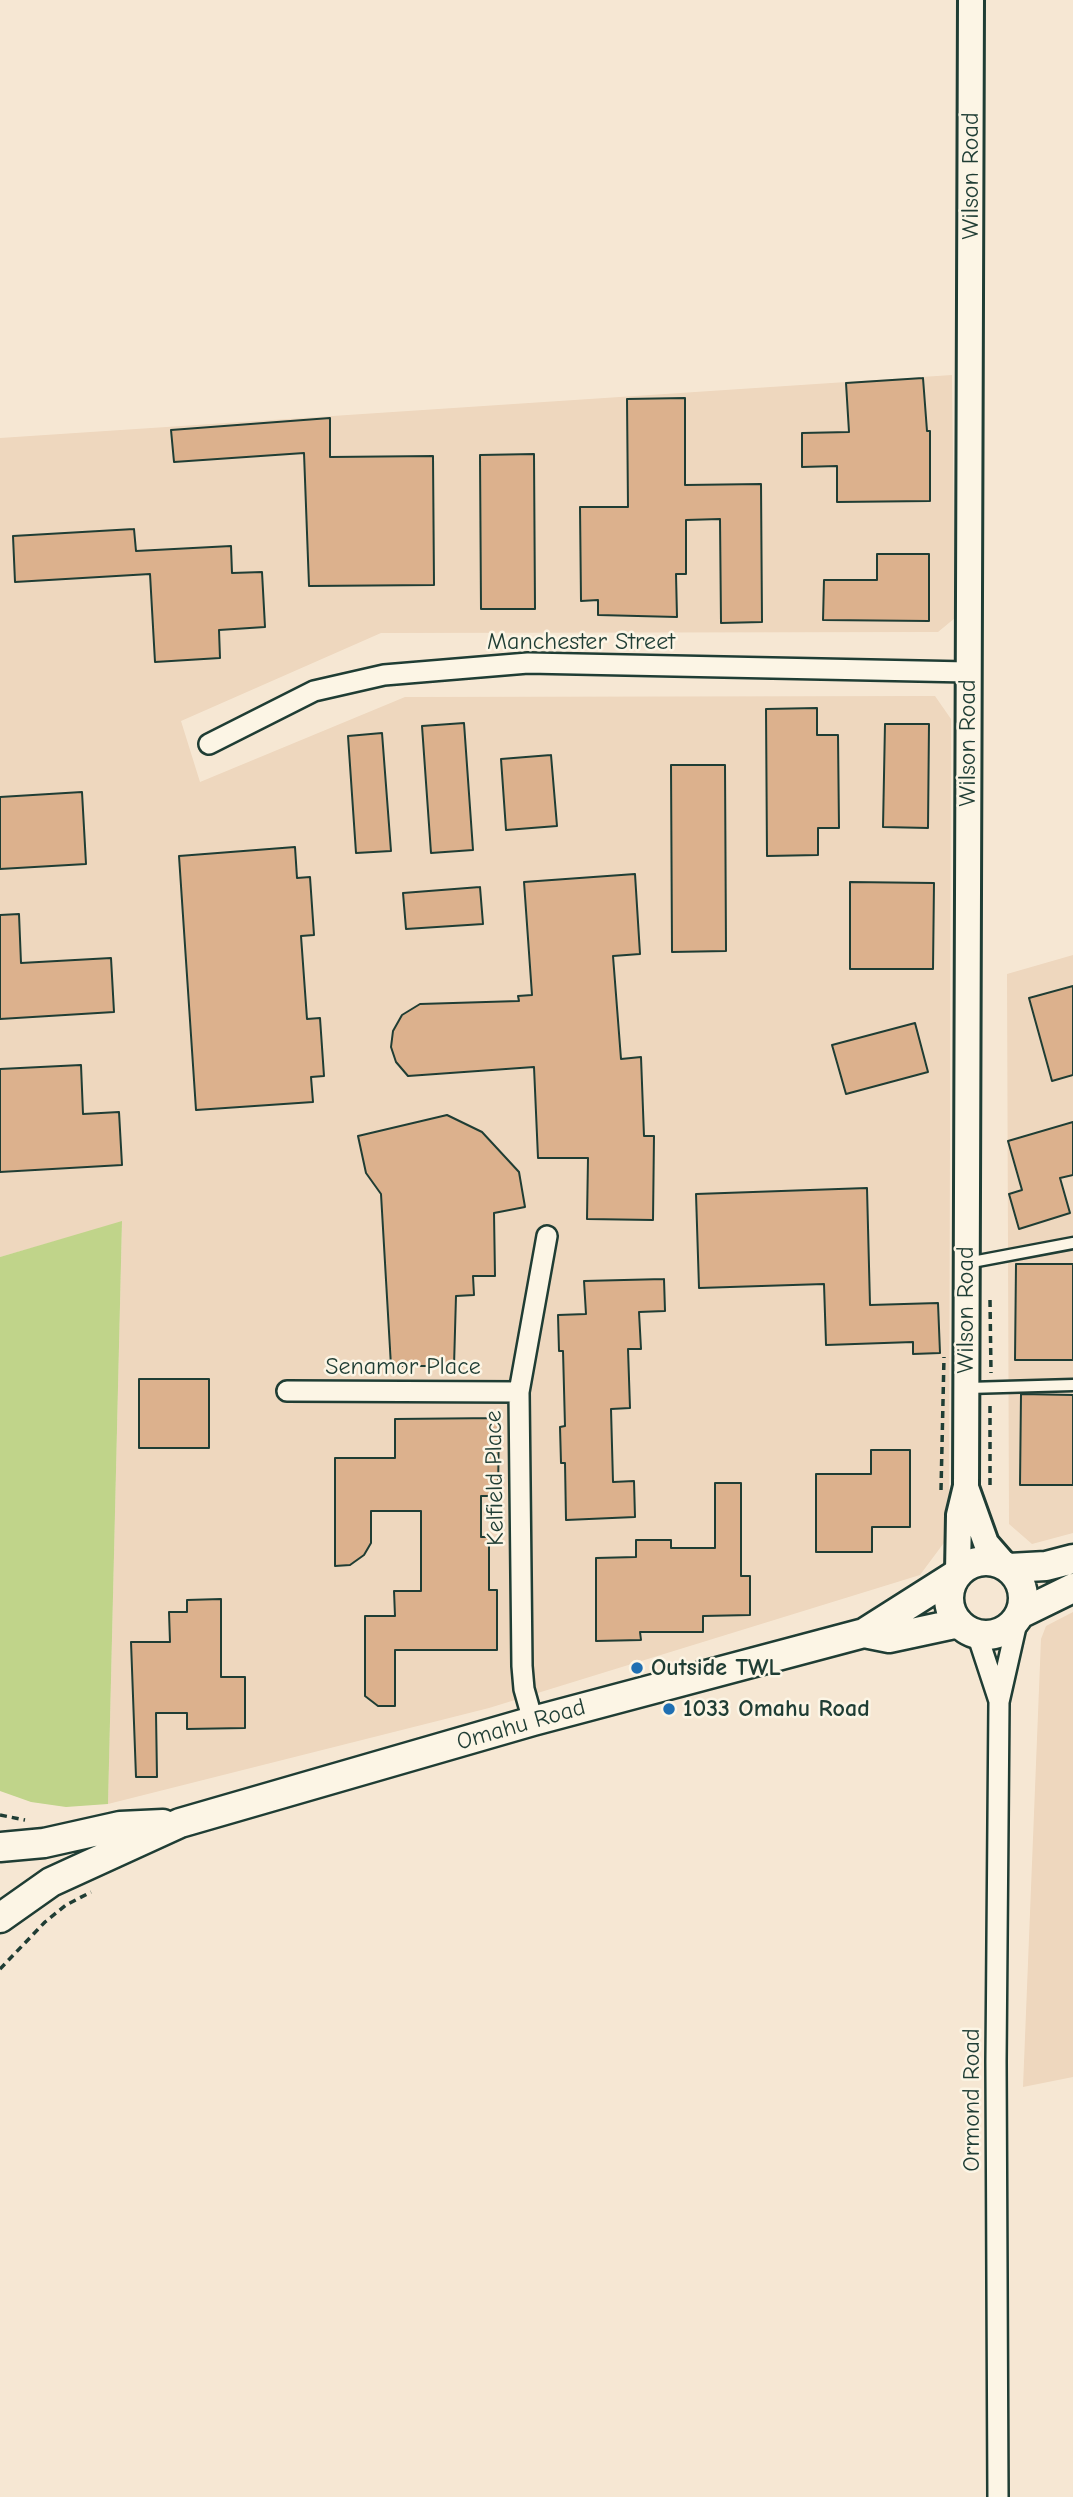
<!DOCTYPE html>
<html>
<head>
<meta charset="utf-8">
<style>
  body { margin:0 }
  canvas { display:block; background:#f6e7d3 }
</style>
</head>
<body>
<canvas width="1073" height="2497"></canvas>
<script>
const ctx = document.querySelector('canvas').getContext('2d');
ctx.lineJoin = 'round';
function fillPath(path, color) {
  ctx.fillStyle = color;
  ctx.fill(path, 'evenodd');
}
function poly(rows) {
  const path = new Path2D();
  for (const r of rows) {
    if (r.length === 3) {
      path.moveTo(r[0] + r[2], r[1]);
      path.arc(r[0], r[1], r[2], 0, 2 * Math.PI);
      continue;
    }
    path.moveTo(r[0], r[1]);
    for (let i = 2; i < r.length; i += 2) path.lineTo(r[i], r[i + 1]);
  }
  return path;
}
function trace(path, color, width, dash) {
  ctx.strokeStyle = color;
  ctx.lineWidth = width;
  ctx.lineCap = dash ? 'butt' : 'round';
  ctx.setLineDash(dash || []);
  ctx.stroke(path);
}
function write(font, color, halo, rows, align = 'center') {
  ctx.font = font + ' "Comic Neue",sans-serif';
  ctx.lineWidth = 5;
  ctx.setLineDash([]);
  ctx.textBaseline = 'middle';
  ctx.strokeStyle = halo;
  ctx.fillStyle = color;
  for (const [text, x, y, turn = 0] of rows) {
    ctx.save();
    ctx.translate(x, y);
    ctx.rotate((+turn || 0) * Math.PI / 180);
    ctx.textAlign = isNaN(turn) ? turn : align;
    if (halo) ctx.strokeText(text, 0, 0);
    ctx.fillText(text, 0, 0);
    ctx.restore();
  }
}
fillPath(poly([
  [952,375,955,618,938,632,381,633,181,721,200,782,405,697,935,696,951,719,949,1536,920,1575,489,1708,108,1804,122,1222,0,1257,0,438],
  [1073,955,1073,1533,1032,1544,1009,1524,1007,974],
  [1073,1612,1073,2077,1023,2087,1041,1639,1046,1626]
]), '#eed7be');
fillPath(poly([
  [122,1221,108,1804,66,1807,31,1802,0,1791,0,1257]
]), '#c0d48a');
const building = poly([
  [923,378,927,431,930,431,930,501,837,502,837,466,802,467,802,433,849,432,846,383,923,378],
  [685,398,685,485,761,484,762,622,721,623,720,519,686,520,686,574,676,574,677,617,598,615,598,600,581,601,580,507,628,507,627,399,685,398],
  [330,418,330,457,433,456,434,585,309,586,304,453,174,462,171,430,330,418],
  [534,454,535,609,481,609,480,455,534,454],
  [134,529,136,551,231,546,232,573,262,572,265,627,219,630,220,658,155,662,150,574,15,582,13,536,134,529],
  [877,554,929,554,929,621,823,620,824,580,877,580,877,554],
  [817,708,817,735,838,735,839,828,818,828,818,855,767,856,766,709,817,708],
  [464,723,473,850,431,853,422,726,464,723],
  [885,724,929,724,928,828,883,827,885,724],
  [382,733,391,851,356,853,348,736,382,733],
  [551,755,557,826,506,830,501,759,551,755],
  [671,765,725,765,726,951,672,952,671,765],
  [82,792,86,864,0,869,0,797,82,792],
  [295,847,297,878,310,877,314,935,301,936,307,1019,320,1018,324,1076,311,1077,313,1102,196,1110,179,856,295,847],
  [635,874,640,954,613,956,621,1059,641,1057,644,1136,654,1136,653,1220,587,1219,588,1158,538,1158,534,1067,408,1076,396,1062,391,1047,393,1031,402,1015,420,1004,519,1001,518,996,532,995,524,882,635,874],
  [850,882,934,883,933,969,850,969,850,882],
  [480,887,483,924,406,929,403,893,480,887],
  [19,914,21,963,111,958,114,1012,0,1019,0,915,19,914],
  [1073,986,1073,1075,1052,1081,1029,998,1073,986],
  [915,1023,928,1072,846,1094,832,1045,915,1023],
  [81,1065,83,1114,119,1112,122,1165,0,1172,0,1069,81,1065],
  [447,1115,482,1132,519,1172,525,1207,494,1213,495,1276,473,1276,474,1295,456,1296,454,1366,391,1366,381,1194,366,1173,358,1136,447,1115],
  [1073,1122,1073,1175,1060,1178,1070,1213,1019,1229,1009,1194,1022,1190,1008,1141,1073,1122],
  [867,1188,870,1305,938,1303,940,1353,913,1354,913,1342,826,1345,824,1284,699,1288,696,1194,867,1188],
  [1016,1264,1073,1264,1073,1360,1015,1360,1016,1264],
  [664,1279,665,1311,639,1312,641,1349,628,1349,630,1408,611,1409,613,1482,634,1481,635,1517,566,1520,565,1463,561,1463,560,1427,565,1426,563,1351,559,1351,558,1315,586,1314,584,1281,664,1279],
  [139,1379,209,1379,209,1448,139,1448,139,1379],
  [1021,1394,1073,1395,1073,1485,1020,1485,1021,1394],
  [499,1418,498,1496,481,1496,481,1537,489,1537,489,1590,497,1590,497,1650,395,1650,395,1706,378,1706,365,1696,365,1616,395,1616,394,1591,421,1591,421,1511,371,1511,371,1543,364,1555,350,1565,335,1566,335,1458,395,1458,395,1419,499,1418],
  [871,1450,910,1450,910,1527,872,1527,872,1552,816,1552,816,1474,871,1474,871,1450],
  [715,1483,741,1483,741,1576,750,1576,750,1615,703,1616,703,1632,640,1632,641,1640,596,1641,596,1558,636,1557,636,1540,671,1540,671,1548,715,1548,715,1483],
  [221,1599,221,1677,245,1677,245,1728,187,1729,187,1713,156,1713,157,1777,136,1777,131,1642,170,1642,169,1612,187,1612,187,1600,221,1599]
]);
fillPath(building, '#dcb18d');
trace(building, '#1f3d34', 2);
const service = poly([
  [967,1263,1073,1243],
  [968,1388,1073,1385]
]);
const minor = poly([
  [209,744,314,691,384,675,528,663,968,672],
  [287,1391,519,1392],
  [977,1634,999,1701],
  [533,1721,524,1689,522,1666,519,1392,547,1236],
  [998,2497,996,2061,999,1702,1018,1618]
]);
const tertiary = poly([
  [967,1490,986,1543,1006,1566],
  [958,1572,959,1515,966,1486,971,0]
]);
const secondary = poly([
  [986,1598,37],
  [1009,1568,1046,1566,1073,1559],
  [1020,1614,1073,1588],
  [864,1633,889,1638,959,1623],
  [0,1847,44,1843,120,1826,163,1824],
  [0,1918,51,1882,180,1823,533,1721,864,1633,957,1574]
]);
trace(service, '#1f3d34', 15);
trace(minor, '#1f3d34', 24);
trace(tertiary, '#1f3d34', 30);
trace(secondary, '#1f3d34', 33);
trace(poly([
  [990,1300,991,1373],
  [990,1485,990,1402],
  [941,1490,944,1357],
  [0,1815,25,1820],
  [0,1969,45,1922,66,1905,91,1892]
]), '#1f3d34', 3.5, [7, 5]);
trace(service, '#fcf5e5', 10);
trace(minor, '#fcf5e5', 19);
trace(tertiary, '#fcf5e5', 24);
trace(secondary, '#fcf5e5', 28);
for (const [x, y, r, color] of [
  [637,1668,7,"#1f6fb2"],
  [669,1709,7,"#1f6fb2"]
]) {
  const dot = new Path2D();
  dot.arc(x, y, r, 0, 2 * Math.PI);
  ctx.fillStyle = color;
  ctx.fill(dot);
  trace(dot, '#fcf5e5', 2.5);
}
write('24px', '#1f3d34', '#fcf5e5', [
  ["Wilson Road",971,176,-90],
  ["Manchester Street",581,642],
  ["Wilson Road",968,743,-90],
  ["Wilson Road",966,1310,-90],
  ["Senamor Place",403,1367],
  ["Kelfield Place",495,1478,-91],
  ["Omahu Road",521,1725,-16],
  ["Ormond Road",972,2100,-90]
]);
write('bold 24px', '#1f3d34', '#fcf5e5', [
  ["Outside TWL",651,1668],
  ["1033 Omahu Road",683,1709]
], 'left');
</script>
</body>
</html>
